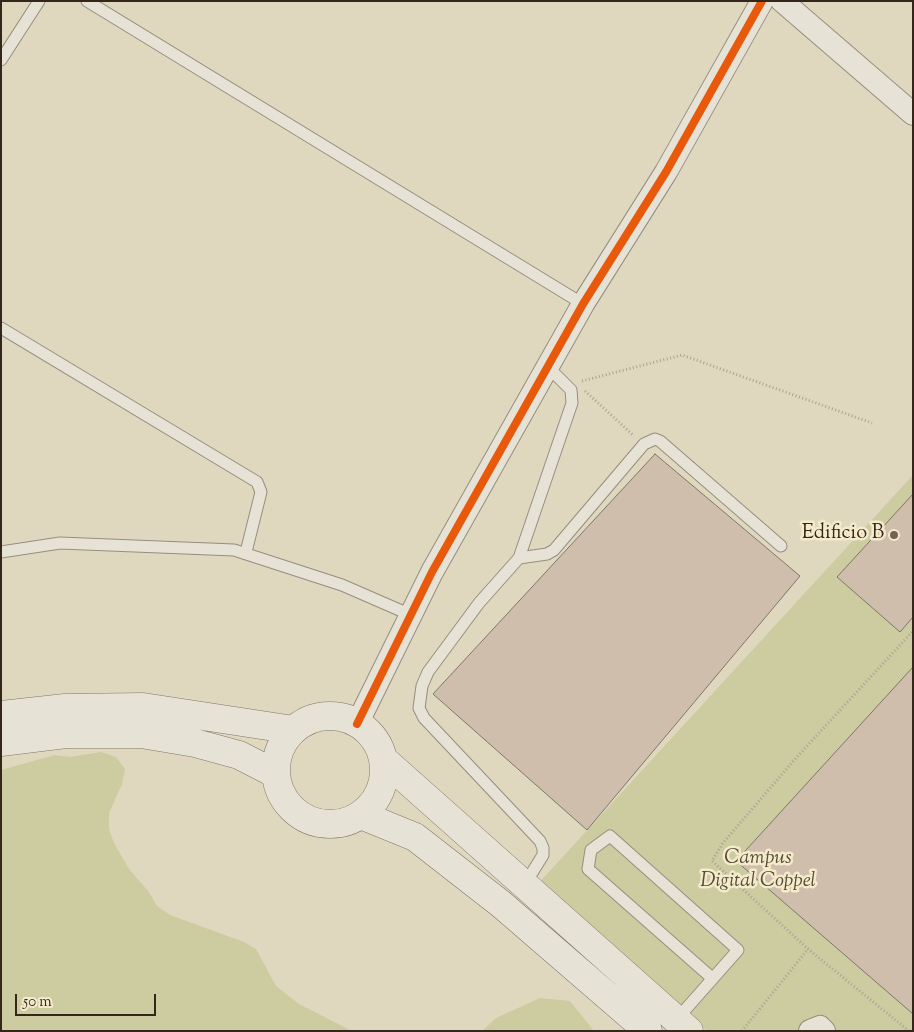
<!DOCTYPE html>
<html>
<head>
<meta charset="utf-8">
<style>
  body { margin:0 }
  #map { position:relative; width:914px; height:1032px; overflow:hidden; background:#e0d8be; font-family:"Sorts Mill Goudy",serif }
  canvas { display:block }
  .frame { position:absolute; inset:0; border:2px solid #35261a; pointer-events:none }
  .scale { position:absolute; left:15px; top:994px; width:141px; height:22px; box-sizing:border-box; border:2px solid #35261a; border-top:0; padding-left:6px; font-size:15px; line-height:18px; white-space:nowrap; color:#35261a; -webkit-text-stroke:4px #f4eacc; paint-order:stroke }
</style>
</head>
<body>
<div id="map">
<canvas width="914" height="1032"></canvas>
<div class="frame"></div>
<div class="scale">50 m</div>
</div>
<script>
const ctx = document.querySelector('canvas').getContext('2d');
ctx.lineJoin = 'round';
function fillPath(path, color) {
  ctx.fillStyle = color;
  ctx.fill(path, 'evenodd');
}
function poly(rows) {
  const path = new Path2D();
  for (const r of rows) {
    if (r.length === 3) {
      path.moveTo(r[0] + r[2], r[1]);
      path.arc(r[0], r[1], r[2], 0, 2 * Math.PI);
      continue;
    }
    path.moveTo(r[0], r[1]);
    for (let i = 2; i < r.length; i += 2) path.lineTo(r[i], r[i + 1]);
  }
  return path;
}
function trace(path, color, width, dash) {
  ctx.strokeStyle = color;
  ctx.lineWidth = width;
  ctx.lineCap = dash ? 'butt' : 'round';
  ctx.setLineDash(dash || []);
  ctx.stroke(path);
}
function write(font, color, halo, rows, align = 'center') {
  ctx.font = font + ' "Sorts Mill Goudy",serif';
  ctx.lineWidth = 5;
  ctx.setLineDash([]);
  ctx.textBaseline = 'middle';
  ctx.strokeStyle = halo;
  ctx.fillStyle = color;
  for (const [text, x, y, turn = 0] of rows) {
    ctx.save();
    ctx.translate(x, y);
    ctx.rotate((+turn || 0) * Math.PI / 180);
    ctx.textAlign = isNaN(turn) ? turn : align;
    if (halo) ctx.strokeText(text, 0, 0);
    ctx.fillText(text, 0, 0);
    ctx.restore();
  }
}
fillPath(poly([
  [913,475,913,1031,707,1031,536,886],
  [101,752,116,757,125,769,122,784,109,813,109,829,114,843,129,869,149,892,157,906,170,915,244,942,256,949,276,986,299,1004,352,1031,1,1031,1,770,55,755,70,757],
  [540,998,570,1001,594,1031,482,1031,496,1018]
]), '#cdcba0');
const building = poly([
  [655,454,800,576,587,830,433,694,655,454],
  [913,494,913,617,900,632,837,577,913,494],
  [913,667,913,1014,736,861,913,667]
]);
fillPath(building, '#cfbeab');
trace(building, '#7d7769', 1);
const lane = poly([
  [87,1,583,304],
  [1,60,39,1],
  [1,328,257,482,261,492,246,552],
  [1,552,60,543,234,550,342,585,411,615],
  [519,558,572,403,571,390,548,367],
  [525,884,543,855,543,848,540,841,424,718,419,708,422,686,428,672,479,603,519,558,547,554,554,550,644,444,655,439,660,441,781,546],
  [677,1019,738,950,610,836,591,850,588,869,712,978]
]);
const street = poly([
  [782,1,913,114],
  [357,724,432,572,583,304,666,172,762,1],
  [810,1031,820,1027,824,1031]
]);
const secondary = poly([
  [1,715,65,708,143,707,294,730],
  [330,770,54],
  [1,742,66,734,141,734,195,743,239,755,276,774],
  [383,759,689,1031],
  [361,815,415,837,501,904,648,1031]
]);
trace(lane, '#958e7f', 13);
trace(street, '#958e7f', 24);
trace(secondary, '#7d7769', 29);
trace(poly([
  [582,381,682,355,872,423],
  [585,391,634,436],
  [742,1031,808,949],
  [909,1031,808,949,712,861,723,843,796,758,913,631]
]), '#a7a297', 3, [1, 2.5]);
trace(lane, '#e6e2d5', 11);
trace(street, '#e6e2d5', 22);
trace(secondary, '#e6e2d5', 28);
trace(poly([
  [357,724,432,572,583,304,666,172,762,1]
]), '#e8590c', 8);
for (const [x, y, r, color] of [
  [894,535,5,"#716453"]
]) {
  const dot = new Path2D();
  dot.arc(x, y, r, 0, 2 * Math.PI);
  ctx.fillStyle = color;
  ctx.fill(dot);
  trace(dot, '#f4eacc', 2);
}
write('20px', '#35261a', '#f4eacc', [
  ["Edificio B",884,535]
], 'right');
write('italic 20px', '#574c36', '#f4eacc', [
  ["Campus",758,860],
  ["Digital Coppel",758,883]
]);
</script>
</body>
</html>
